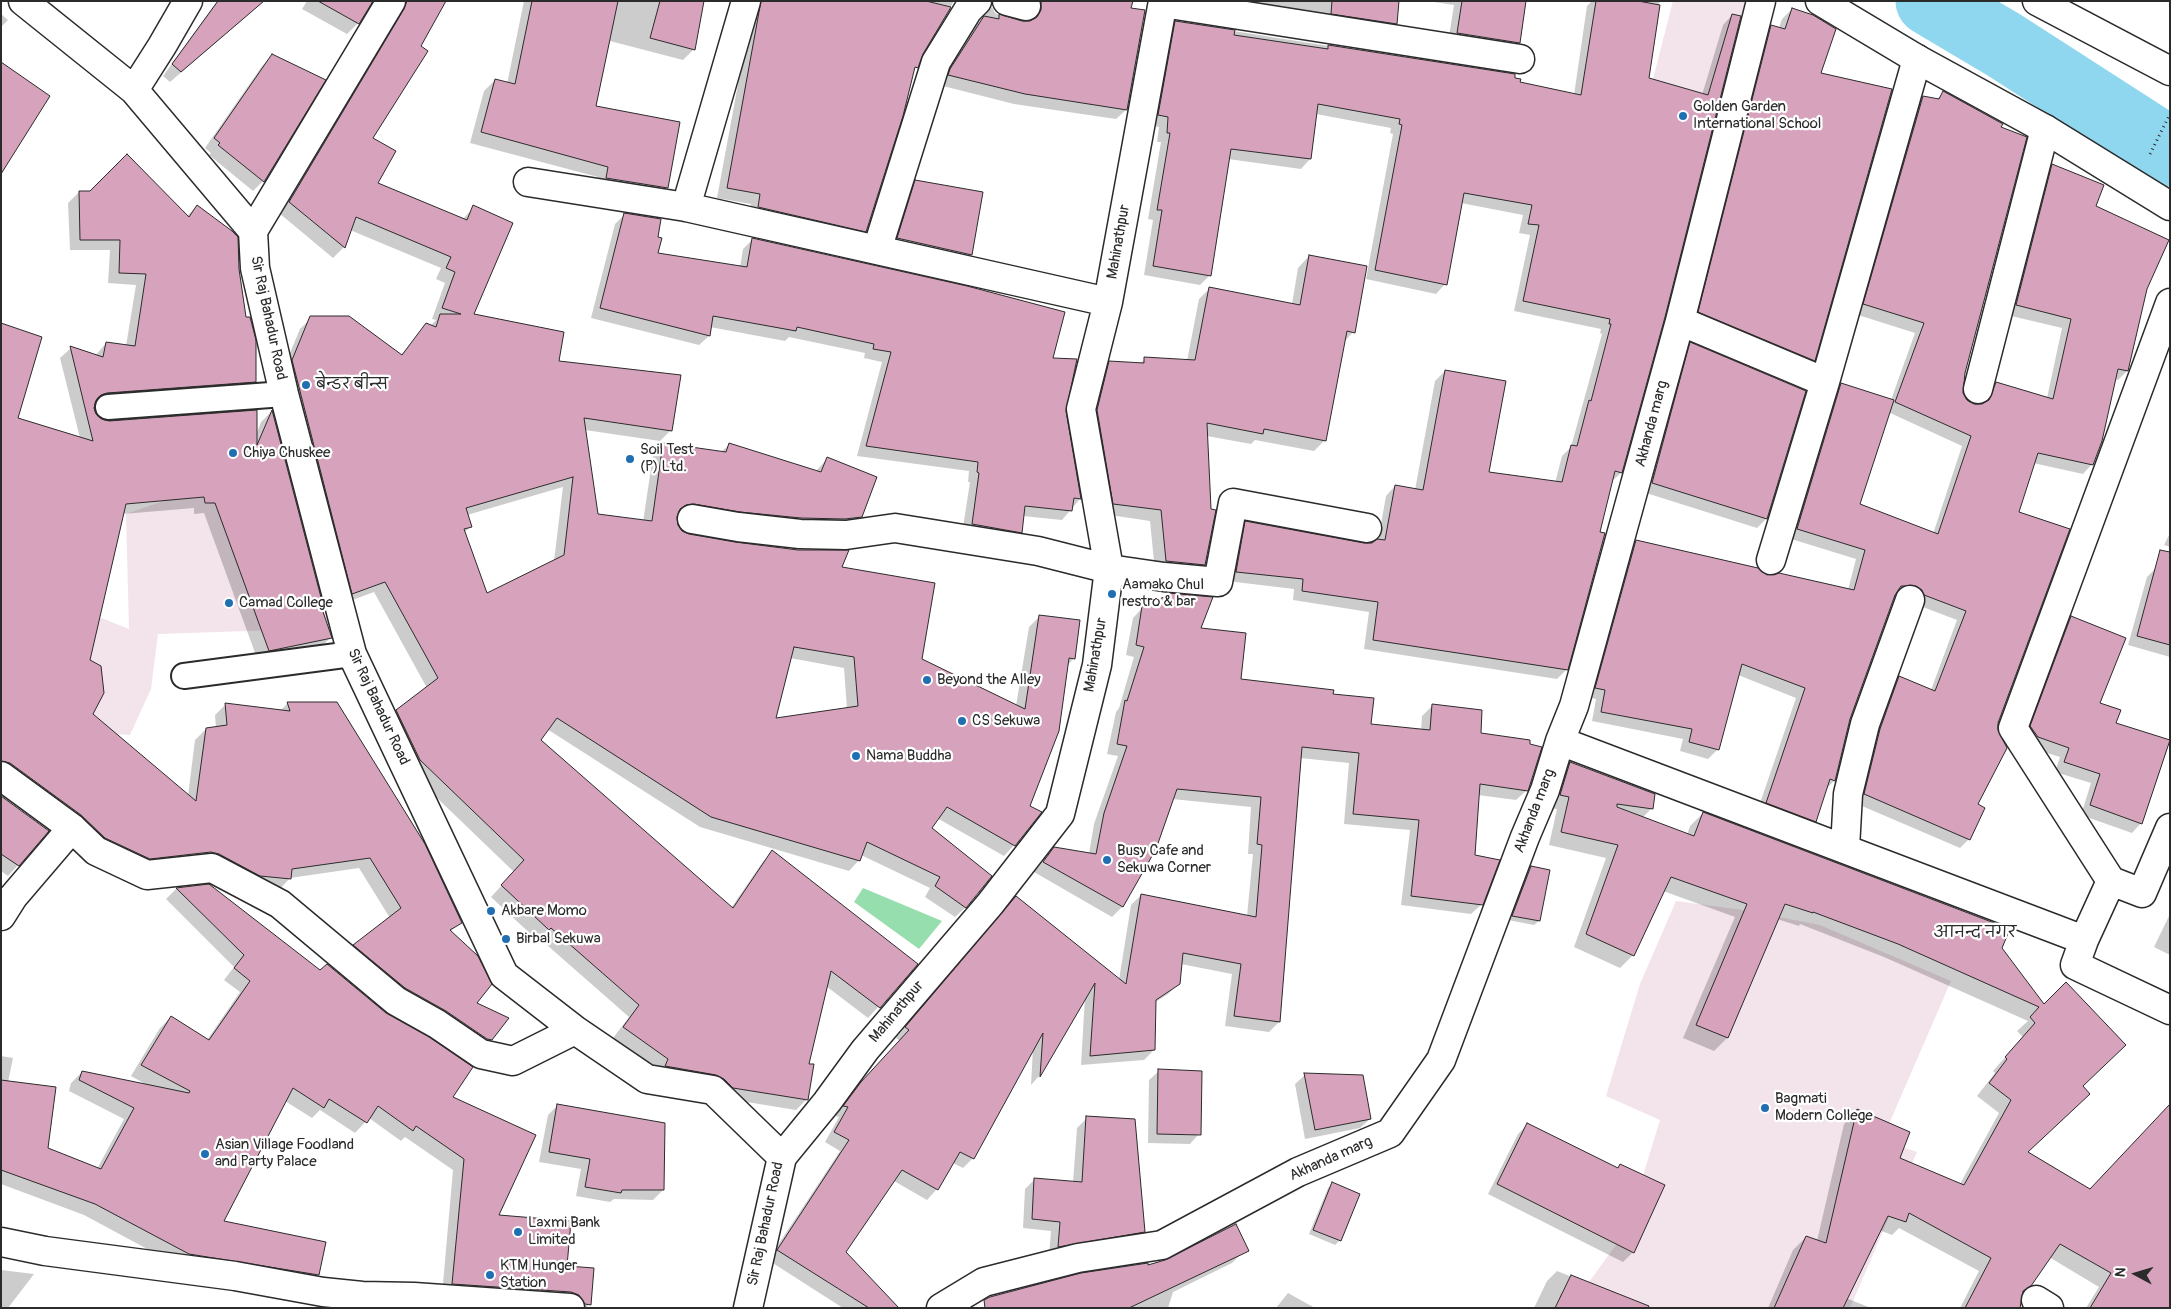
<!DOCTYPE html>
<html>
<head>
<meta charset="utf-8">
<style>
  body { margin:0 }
  #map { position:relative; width:2171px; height:1309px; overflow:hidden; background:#fff; font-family:Pangolin,sans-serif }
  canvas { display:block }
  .frame { position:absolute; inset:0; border:2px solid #2b2b2b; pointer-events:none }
  .north { position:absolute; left:2111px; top:1249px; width:50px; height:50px; -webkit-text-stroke:4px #fff; paint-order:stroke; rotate:276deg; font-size:14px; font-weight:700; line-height:20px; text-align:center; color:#2b2b2b }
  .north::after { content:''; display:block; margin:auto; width:18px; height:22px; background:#2b2b2b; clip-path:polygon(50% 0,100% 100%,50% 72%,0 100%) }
</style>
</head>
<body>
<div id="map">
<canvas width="2171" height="1309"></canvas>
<div class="frame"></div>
<div class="north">N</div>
</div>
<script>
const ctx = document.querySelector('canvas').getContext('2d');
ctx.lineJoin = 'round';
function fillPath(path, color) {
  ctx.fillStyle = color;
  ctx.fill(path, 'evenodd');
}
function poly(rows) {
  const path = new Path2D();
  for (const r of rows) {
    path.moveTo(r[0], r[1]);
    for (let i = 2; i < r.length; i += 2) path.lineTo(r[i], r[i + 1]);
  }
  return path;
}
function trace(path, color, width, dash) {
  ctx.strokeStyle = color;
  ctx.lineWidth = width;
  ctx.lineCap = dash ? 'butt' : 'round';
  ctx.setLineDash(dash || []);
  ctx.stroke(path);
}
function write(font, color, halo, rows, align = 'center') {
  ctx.font = font + ' Pangolin,"Playpen Sans Deva",sans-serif';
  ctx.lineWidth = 4.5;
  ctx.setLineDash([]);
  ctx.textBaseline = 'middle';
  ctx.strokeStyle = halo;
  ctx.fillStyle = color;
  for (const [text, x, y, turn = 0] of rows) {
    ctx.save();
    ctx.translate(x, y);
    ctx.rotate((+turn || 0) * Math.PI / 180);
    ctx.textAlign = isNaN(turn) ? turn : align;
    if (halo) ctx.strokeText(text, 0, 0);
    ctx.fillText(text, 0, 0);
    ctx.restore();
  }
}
fillPath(poly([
  [1673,1,1753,1,1708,167,1634,153],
  [281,460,338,628,158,634,151,689,130,735,46,729,1,578,129,629,126,514],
  [1676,901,1743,910,1820,925,1951,981,1882,1140,1917,1152,1850,1308,1558,1308,1560,1294,1589,1282,1626,1231,1660,1120,1606,1096,1640,984]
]), '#f3e3eb');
fillPath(poly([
  [863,888,942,921,919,949,854,902]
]), '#96dead');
fillPath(poly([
  [217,1,264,1,170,82,163,76],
  [307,1,371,1,358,23,347,34,302,9],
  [391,1,444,1,371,138,376,183,462,220,474,207,472,315,557,362,671,430,660,441,585,430,597,515,643,522,653,455,664,444,721,452,729,445,815,472,827,459,861,516,849,527,683,514,676,515,676,525,682,532,689,536,841,568,921,660,1016,706,1029,627,1040,616,1074,658,1067,666,1014,845,1004,856,937,818,930,828,966,907,955,917,925,897,930,888,861,855,859,860,849,871,700,827,547,729,539,741,731,908,762,863,772,852,917,964,868,1018,826,986,808,1065,807,1099,796,1110,722,1098,658,1070,613,1038,629,1017,539,938,537,940,491,897,514,872,409,771,386,722,427,688,374,592,342,604,282,372,300,329,311,318,401,355,426,325,430,326,436,320,432,319,445,283,436,279,441,268,350,230,344,247,333,258,279,213],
  [563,487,554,561,486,595,464,533,471,526,467,515],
  [790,658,844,668,847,709,775,720],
  [524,1,699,1,694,49,683,60,610,41,594,107,666,188,655,199,595,189,598,177,470,143,484,91,495,80,507,84],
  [760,1,954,1,913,71,865,231,855,241,749,217,751,204,717,198,748,30,756,19],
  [1018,1,1131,1,1126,110,1116,119,1014,104,939,85,971,31,992,7,995,13,1002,17,1022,22,1031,22,1032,12],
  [1247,1,1398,1,1396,23,1386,33,1246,11],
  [1427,1,1525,1,1519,43,1509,52,1448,43,1454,5],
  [1592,1,1662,1,1659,3,1647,79,1702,95,1723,25,1732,15,1664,317,1621,473,1611,482,1567,669,1557,679,1364,649,1369,612,1293,600,1294,589,1227,581,1236,532,1246,523,1364,545,1372,544,1378,541,1386,496,1395,486,1415,490,1435,381,1445,371,1487,473,1555,483,1562,456,1571,447,1602,334,1600,333,1601,329,1514,311,1530,235,1519,233,1523,215,1461,203,1445,284,1436,294,1366,279,1393,134,1390,133,1391,128,1316,114,1310,159,1301,169,1228,159,1210,275,1200,285,1144,275,1153,220,1148,219,1161,142,1157,142,1159,127,1149,125,1166,32,1176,22,1514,75,1513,79,1519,82,1574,95,1587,6],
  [1792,9,1820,74,1814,360,1804,370,1690,321,1762,36,1771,26,1779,28,1782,19],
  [1,14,8,20,1,27],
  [272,56,324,80,263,181,253,191,209,155,211,153,205,148,262,66],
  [1943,93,1963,373,1962,393,1967,401,1973,405,1982,405,1987,393,1996,384,2047,398,2062,328,2007,315,2043,175,2052,166,2094,206,2146,288,2127,371,2118,380,2114,379,2092,464,2083,474,2033,463,2018,513,1997,722,1969,839,1960,848,1855,803,1890,686,1899,677,1931,690,1957,620,1915,604,1906,594,1894,595,1849,718,1834,781,1826,789,1815,821,1806,830,1757,812,1796,698,1738,675,1718,749,1708,759,1680,751,1683,739,1592,721,1596,699,1587,697,1627,551,1636,541,1767,576,1848,590,1856,559,1788,538,1832,394,1841,384,1891,400,1915,333,1855,314,1914,107,1923,97,1936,100],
  [1888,412,1962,446,1933,534,1859,505],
  [916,181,981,193,971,255,961,265,888,248,906,191],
  [79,192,187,216,197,206,238,269,255,382,244,393,95,404,93,408,95,415,101,420,256,435,261,422,271,412,320,606,330,638,319,649,258,661,204,513,194,514,194,508,123,514,88,661,91,714,188,796,195,740,206,729,216,728,215,715,226,704,280,711,288,703,460,922,450,932,475,1004,491,1040,480,1051,343,956,354,946,390,918,359,868,290,878,279,890,138,869,1,775,1,325,16,419,80,438,60,358,71,348,95,356,106,343,126,346,136,285,108,283,110,250,70,250,68,203],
  [625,214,656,238,657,254,740,267,743,249,753,239,1051,359,1064,411,1080,499,1062,520,1023,516,1021,532,1011,542,962,534,970,482,968,482,969,471,857,456,882,362,864,358,865,353,789,337,785,341,710,327,709,336,699,345,591,318,615,224],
  [1309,256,1353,332,1344,342,1325,440,1314,451,1255,440,1251,444,1207,436,1204,565,1193,576,1155,572,1150,521,1103,514,1086,421,1099,373,1110,362,1139,364,1145,359,1187,361,1199,299,1210,288,1292,304,1298,268],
  [1691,344,1766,519,1757,528,1643,492,1681,353],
  [2170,533,2170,547,2164,545],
  [2157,567,2170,571,2170,657,2128,645,2147,577],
  [1169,594,1200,629,1240,681,1332,695,1370,725,1421,731,1422,716,1432,706,1480,734,1527,790,1516,800,1478,795,1474,856,1482,904,1471,914,1401,905,1410,830,1344,824,1349,763,1300,758,1279,1022,1269,1032,1225,1026,1232,974,1181,964,1179,983,1168,994,1154,1003,1154,1050,1144,1060,1081,1065,1085,997,1039,1076,1031,1085,1033,1048,973,1158,963,1168,953,1163,937,1189,927,1200,894,1181,845,1252,898,1308,843,1308,768,1260,840,1151,825,1142,839,1117,835,1116,851,1094,900,1041,896,1038,1016,898,1119,980,1131,905,1141,895,1247,916,1253,854,1248,854,1251,807,1172,799,1154,849,1122,907,1112,917,1034,872,1054,849,1089,854,1094,824,1118,756,1107,754,1116,712,1119,708,1134,657,1126,655,1133,618,1143,607,1166,598],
  [2071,617,2098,704,2115,724,2141,823,2132,833,2081,815,2091,783,2055,772,2060,757,2028,747,2021,737,2062,627],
  [1570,763,1652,808,1642,818,1687,835,1690,826,1703,813,2000,948,2043,1005,2081,1087,2026,1153,2164,1308,2086,1308,2099,1287,2049,1257,2030,1285,2021,1294,2019,1308,1960,1308,1979,1271,1899,1228,1892,1235,1879,1230,1846,1298,1871,1308,1768,1308,1793,1250,1806,1237,1817,1241,1844,1124,1857,1111,1898,1158,1960,1184,1999,1113,1977,1096,1995,1073,1993,1071,2023,1037,2017,1031,2028,1021,1884,957,1800,924,1799,926,1777,919,1727,1038,1714,1051,1683,1038,1735,917,1663,891,1633,955,1620,968,1574,947,1606,858,1549,845,1557,809,1548,808,1557,776],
  [1,797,18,865,8,876,1,871],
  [1531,867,1539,921,1534,925,1508,920,1526,872],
  [209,885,451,1097,497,1216,566,1267,589,1304,586,1308,569,1308,442,1295,453,1170,405,1137,401,1141,369,1118,355,1133,320,1110,312,1118,285,1101,222,1221,318,1275,307,1286,177,1265,84,1215,1,1184,1,1056,13,1058,8,1082,46,1149,97,1169,124,1119,69,1091,71,1083,82,1072,147,1085,131,1076,160,1028,171,1017,207,1040,240,992,224,980,234,967,166,899,176,889],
  [2170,914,2170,955,2154,947],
  [1159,1071,1199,1134,1190,1144,1148,1143,1149,1080],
  [1305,1075,1370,1119,1360,1128,1305,1139,1295,1084],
  [558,1105,663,1190,653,1200,614,1199,610,1202,576,1196,581,1169,539,1162,548,1115],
  [1087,1118,1144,1231,1134,1241,1049,1256,1051,1231,1023,1228,1025,1189,1035,1179,1073,1182,1077,1128],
  [1528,1124,1617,1169,1620,1166,1633,1252,1623,1262,1488,1194,1518,1134],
  [1332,1184,1340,1240,1335,1245,1309,1234,1328,1188],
  [1243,1252,1232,1263,1173,1292,1168,1308,1003,1308,1147,1267],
  [1,1270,34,1274,8,1308,1,1308],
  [1557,1271,1620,1296,1614,1308,1534,1308,1547,1281],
  [1288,1293,1315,1308,1276,1308]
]), '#0003');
trace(poly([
  [1930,1,2004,45,2170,152]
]), '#8ed7ef', 69);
const building = poly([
  [218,1,264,1,181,72,172,64,218,1],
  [318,1,373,1,359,24,318,1],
  [407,1,446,1,421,46,428,51,373,138,396,151,378,183,467,220,473,205,513,223,474,314,564,332,559,361,681,375,672,431,584,418,598,514,652,521,663,443,726,452,729,443,821,472,827,457,877,477,862,517,845,519,801,518,740,512,694,504,686,505,680,509,677,517,678,525,682,531,689,534,735,542,798,550,849,550,842,567,935,583,922,659,1025,709,1039,615,1080,620,1075,659,1069,658,1059,731,1030,806,1042,812,1015,846,947,807,932,828,992,876,966,908,935,886,940,877,867,842,860,861,711,817,557,718,541,740,733,908,772,850,918,964,880,1008,831,971,809,1064,814,1064,808,1100,733,1088,724,1079,716,1075,665,1066,668,1059,623,1027,639,1005,551,928,549,930,501,885,524,860,420,760,396,710,438,678,385,582,352,594,292,360,310,316,349,316,402,355,426,323,436,327,440,314,461,314,442,308,455,272,446,268,451,257,356,217,345,248,289,202,404,9,407,1],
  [573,477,564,555,487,593,464,529,472,527,466,508,573,477],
  [794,647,854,657,858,706,776,718,794,647],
  [532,1,618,1,596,106,680,122,668,188,606,178,608,167,481,132,495,79,515,84,532,1],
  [660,1,704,1,695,50,650,38,660,1],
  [761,1,926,1,951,7,923,54,918,68,915,67,903,116,866,232,758,207,760,194,727,188,761,1],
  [1041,1,1133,1,1131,8,1145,10,1127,110,1025,94,948,75,950,69,984,16,999,19,999,14,1022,21,1030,21,1037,17,1041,10,1041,1],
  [1332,1,1399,1,1397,24,1331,14,1332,1],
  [1462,1,1526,1,1520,43,1457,33,1462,1],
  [1596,1,1638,1,1660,5,1649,78,1708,95,1732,14,1741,16,1665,317,1622,473,1615,471,1600,532,1605,533,1568,670,1373,640,1378,602,1302,591,1303,579,1236,572,1245,521,1364,543,1372,543,1377,539,1385,540,1395,485,1423,490,1445,370,1506,381,1489,472,1562,482,1571,445,1577,446,1589,400,1591,401,1611,324,1609,324,1610,319,1523,301,1539,225,1528,224,1532,205,1464,193,1447,285,1375,270,1402,125,1399,124,1400,119,1318,104,1311,159,1231,149,1211,276,1153,266,1162,210,1157,210,1170,133,1167,133,1168,117,1158,115,1175,21,1235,30,1234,35,1328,49,1328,45,1515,74,1515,78,1521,79,1520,82,1581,95,1596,1],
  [1792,8,1813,15,1836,29,1821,73,1892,89,1815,361,1698,312,1771,25,1785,29,1792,8],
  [272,54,326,80,264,182,218,145,220,143,214,138,272,54],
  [1,62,50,96,1,174,1,62],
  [1943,91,2003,124,2001,127,2027,137,1965,373,1963,393,1967,400,1974,404,1982,404,1989,400,1996,382,2053,399,2071,319,2016,305,2052,164,2104,185,2096,206,2169,240,2147,289,2128,371,2118,369,2102,441,2093,465,2038,453,2019,512,2070,529,1998,723,1998,730,2007,748,1978,804,1985,808,1970,840,1864,794,1880,729,1899,676,1935,691,1966,611,1924,595,1922,590,1916,586,1901,586,1895,595,1850,719,1835,781,1830,779,1816,822,1766,803,1805,688,1742,664,1719,750,1689,742,1692,729,1601,712,1605,690,1595,688,1636,540,1758,568,1767,575,1779,573,1854,590,1865,550,1797,529,1841,383,1894,400,1860,504,1938,534,1971,436,1895,402,1924,323,1863,304,1923,96,1939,99,1943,91],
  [127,154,189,217,197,205,232,231,238,237,239,269,246,317,250,317,256,340,256,382,107,393,101,395,96,401,94,408,96,414,102,419,109,421,257,410,257,445,272,410,323,605,321,606,332,638,269,651,215,503,205,503,204,497,126,504,90,660,101,666,104,693,93,714,196,801,206,728,227,725,225,703,290,711,287,702,337,702,425,844,462,923,450,930,478,956,492,984,477,1003,509,1018,492,1040,487,1039,446,1011,405,988,353,945,401,908,370,858,292,869,291,879,260,876,219,854,211,852,150,859,105,838,81,815,10,763,1,761,1,323,42,337,18,418,93,441,70,346,103,357,106,342,135,346,146,274,119,273,120,240,80,240,79,191,90,191,127,154],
  [915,180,983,192,972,255,897,238,915,180],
  [624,213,661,219,658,237,662,238,658,253,747,267,752,238,967,286,1065,312,1053,358,1077,359,1066,411,1081,499,1074,498,1072,511,1025,506,1022,533,972,524,979,473,977,472,978,462,866,446,891,352,873,349,874,344,797,327,796,331,713,316,710,336,600,308,624,213],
  [1309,255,1367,266,1355,333,1347,331,1326,441,1264,429,1263,434,1207,423,1211,509,1216,510,1205,565,1166,561,1161,510,1113,504,1097,410,1109,361,1144,363,1144,357,1195,360,1209,287,1300,305,1309,255],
  [1690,342,1806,391,1767,519,1652,483,1690,342],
  [2160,550,2170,552,2170,645,2137,636,2160,550],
  [1169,593,1213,597,1201,628,1246,633,1241,679,1334,690,1333,694,1374,698,1371,724,1430,730,1432,704,1482,710,1481,733,1530,740,1530,744,1542,747,1528,791,1480,784,1475,855,1500,860,1483,905,1411,896,1419,820,1353,814,1359,753,1302,747,1280,1022,1234,1016,1241,964,1183,953,1180,984,1156,1000,1155,1050,1090,1056,1095,983,1040,1077,1043,1033,974,1159,960,1152,938,1190,902,1170,846,1252,899,1308,869,1308,777,1250,849,1140,834,1132,848,1107,843,1106,861,1082,909,1030,905,1027,1016,896,1126,984,1141,894,1256,917,1262,845,1257,844,1261,797,1177,789,1156,849,1123,907,1043,862,1054,847,1096,854,1104,813,1127,746,1117,744,1125,700,1127,701,1144,647,1136,645,1142,606,1169,595,1169,593],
  [2071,616,2126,638,2100,703,2121,710,2116,723,2170,740,2142,824,2090,805,2100,774,2064,762,2069,748,2038,737,2030,726,2071,616],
  [1570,762,1655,794,1653,809,1617,804,1617,807,1694,836,1703,812,2010,929,2002,948,2044,1004,2066,982,2126,1045,2083,1086,2090,1094,2028,1152,2090,1189,2170,1104,2170,1308,2090,1308,2111,1273,2060,1244,2031,1286,2023,1291,2020,1308,1965,1308,1991,1258,1909,1213,1906,1222,1888,1216,1843,1308,1774,1308,1806,1236,1826,1243,1857,1109,1910,1132,1900,1158,1964,1185,2011,1100,1989,1083,2007,1059,2005,1057,2035,1023,2030,1017,2039,1007,1898,944,1813,912,1813,913,1785,904,1728,1038,1696,1025,1747,904,1671,877,1634,956,1586,934,1618,845,1561,832,1569,797,1560,795,1570,762],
  [1,796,49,831,19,866,1,854,1,796],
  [1531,866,1550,870,1540,921,1512,916,1531,866],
  [209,884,320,970,327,964,386,1013,429,1037,473,1067,453,1097,536,1135,499,1215,571,1221,567,1266,594,1268,591,1305,585,1304,579,1295,571,1292,452,1284,464,1159,416,1126,413,1131,378,1106,367,1123,329,1099,324,1108,293,1088,224,1221,326,1242,319,1275,189,1254,95,1204,1,1170,1,1080,56,1087,48,1148,101,1169,134,1108,79,1080,82,1071,189,1093,190,1091,141,1065,171,1016,209,1040,250,981,234,968,244,955,176,888,209,884],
  [1158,1069,1202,1071,1201,1135,1157,1134,1158,1069],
  [1304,1073,1363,1075,1371,1119,1315,1130,1304,1073],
  [557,1104,665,1123,664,1190,622,1190,621,1193,585,1187,590,1159,549,1152,557,1104],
  [1086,1116,1135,1119,1145,1232,1058,1247,1060,1222,1032,1219,1034,1178,1082,1182,1086,1116],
  [1527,1123,1618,1168,1620,1164,1665,1185,1634,1253,1497,1184,1527,1123],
  [1332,1182,1360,1194,1341,1241,1313,1230,1332,1182],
  [1236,1224,1249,1251,1129,1308,985,1308,984,1300,990,1297,1081,1273,1148,1263,1148,1265,1165,1260,1236,1224],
  [1571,1275,1649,1306,1648,1308,1555,1308,1571,1275]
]);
fillPath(building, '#d7a3bc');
trace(building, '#2b2b2b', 1);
const lane = poly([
  [108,407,284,394],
  [184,676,352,654]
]);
const street = poly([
  [23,1,134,90,253,231,255,268,284,394,352,654,504,975,575,1030,647,1079,713,1090,782,1157,748,1308],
  [1007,1,1026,6],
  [2037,1,2170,71],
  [1163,3,1520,59],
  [134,90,162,46,188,1],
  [528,182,686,207,1108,302],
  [686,207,746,1],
  [253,231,391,1],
  [877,250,936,62,968,10,977,1],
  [2170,303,2013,728,2111,881,2142,893,2170,828],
  [1680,321,1825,382],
  [1978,389,2045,129],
  [692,519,738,527,800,534,846,535,895,528,1038,551,1109,569,1164,577,1218,582,1233,503,1367,528],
  [1771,560,1825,382,1917,59],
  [1560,741,2084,940],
  [1,776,72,828,96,851,147,875,212,868,280,904,396,1001,437,1024,481,1054,513,1061,575,1030],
  [1845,848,1848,794,1865,724,1910,600],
  [2111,881,2084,940,2075,965,2170,1010],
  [1,916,13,897,72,828],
  [782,1157,827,1102,865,1050,990,904,1060,814,1097,665,1109,569,1081,409,1108,302,1163,1],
  [2036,1300,2049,1308],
  [941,1308,984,1282,1078,1258,1162,1245,1298,1172,1390,1133,1441,1060,1525,837,1545,790,1560,741,1574,706,1680,321,1761,1]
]);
const secondary = poly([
  [1820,1,1917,59,2045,129,2170,206],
  [1,1242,45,1251,235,1276,323,1292,362,1296,414,1297,570,1308]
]);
trace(lane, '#2b2b2b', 28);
trace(street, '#2b2b2b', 31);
trace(secondary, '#2b2b2b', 31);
trace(poly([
  [2150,154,2170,114]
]), '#2b2b2b', 3, [1, 4]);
trace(lane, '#fff', 24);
trace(street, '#fff', 28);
trace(secondary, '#fff', 28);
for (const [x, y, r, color] of [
  [1683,116,5,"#1f6fb2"],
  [306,385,5,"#1f6fb2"],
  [233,453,5,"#1f6fb2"],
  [630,459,5,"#1f6fb2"],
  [1112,594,5,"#1f6fb2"],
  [229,603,5,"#1f6fb2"],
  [927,680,5,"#1f6fb2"],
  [962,721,5,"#1f6fb2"],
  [856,756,5,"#1f6fb2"],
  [1107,860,5,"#1f6fb2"],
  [491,911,5,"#1f6fb2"],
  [506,939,5,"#1f6fb2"],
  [1765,1108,5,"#1f6fb2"],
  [205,1154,5,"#1f6fb2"],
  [518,1232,5,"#1f6fb2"],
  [490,1275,5,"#1f6fb2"]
]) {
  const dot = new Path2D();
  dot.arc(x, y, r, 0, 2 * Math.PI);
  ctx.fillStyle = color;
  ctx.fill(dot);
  trace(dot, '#fff', 2);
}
write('15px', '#2b2b2b', '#fff', [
  ["Golden Garden",1693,107],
  ["International School",1693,124],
  ["बेन्डर बीन्स",316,385],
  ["Soil Test",640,450],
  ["(P) Ltd.",640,467],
  ["Chiya Chuskee",243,453],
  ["Aamako Chul",1122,585],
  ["restro & bar",1122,602],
  ["Camad College",239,603],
  ["Beyond the Alley",937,680],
  ["CS Sekuwa",972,721],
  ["Nama Buddha",866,756],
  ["Busy Cafe and",1117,851],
  ["Sekuwa Corner",1117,868],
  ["Akbare Momo",501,911],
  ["Birbal Sekuwa",516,939],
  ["Bagmati",1775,1099],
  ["Modern College",1775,1116],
  ["Asian Village Foodland",215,1145],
  ["and Party Palace",215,1162],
  ["Laxmi Bank",528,1223],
  ["Limited",528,1240],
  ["KTM Hunger",500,1266],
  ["Station",500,1283]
], 'left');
write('15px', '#2b2b2b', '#fff', [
  ["Mahinathpur",1119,242,-80],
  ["Sir Raj Bahadur Road",268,318,78],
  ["Akhanda marg",1652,424,-75],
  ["Mahinathpur",1096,655,-80],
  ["Sir Raj Bahadur Road",378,707,65],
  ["Akhanda marg",1535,811,-69],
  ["Mahinathpur",897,1012,-50],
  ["Akhanda marg",1331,1159,-24],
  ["Sir Raj Bahadur Road",766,1224,-78]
]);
write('16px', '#2b2b2b', '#fff', [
  ["आनन्द नगर",1975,933]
]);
</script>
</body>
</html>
